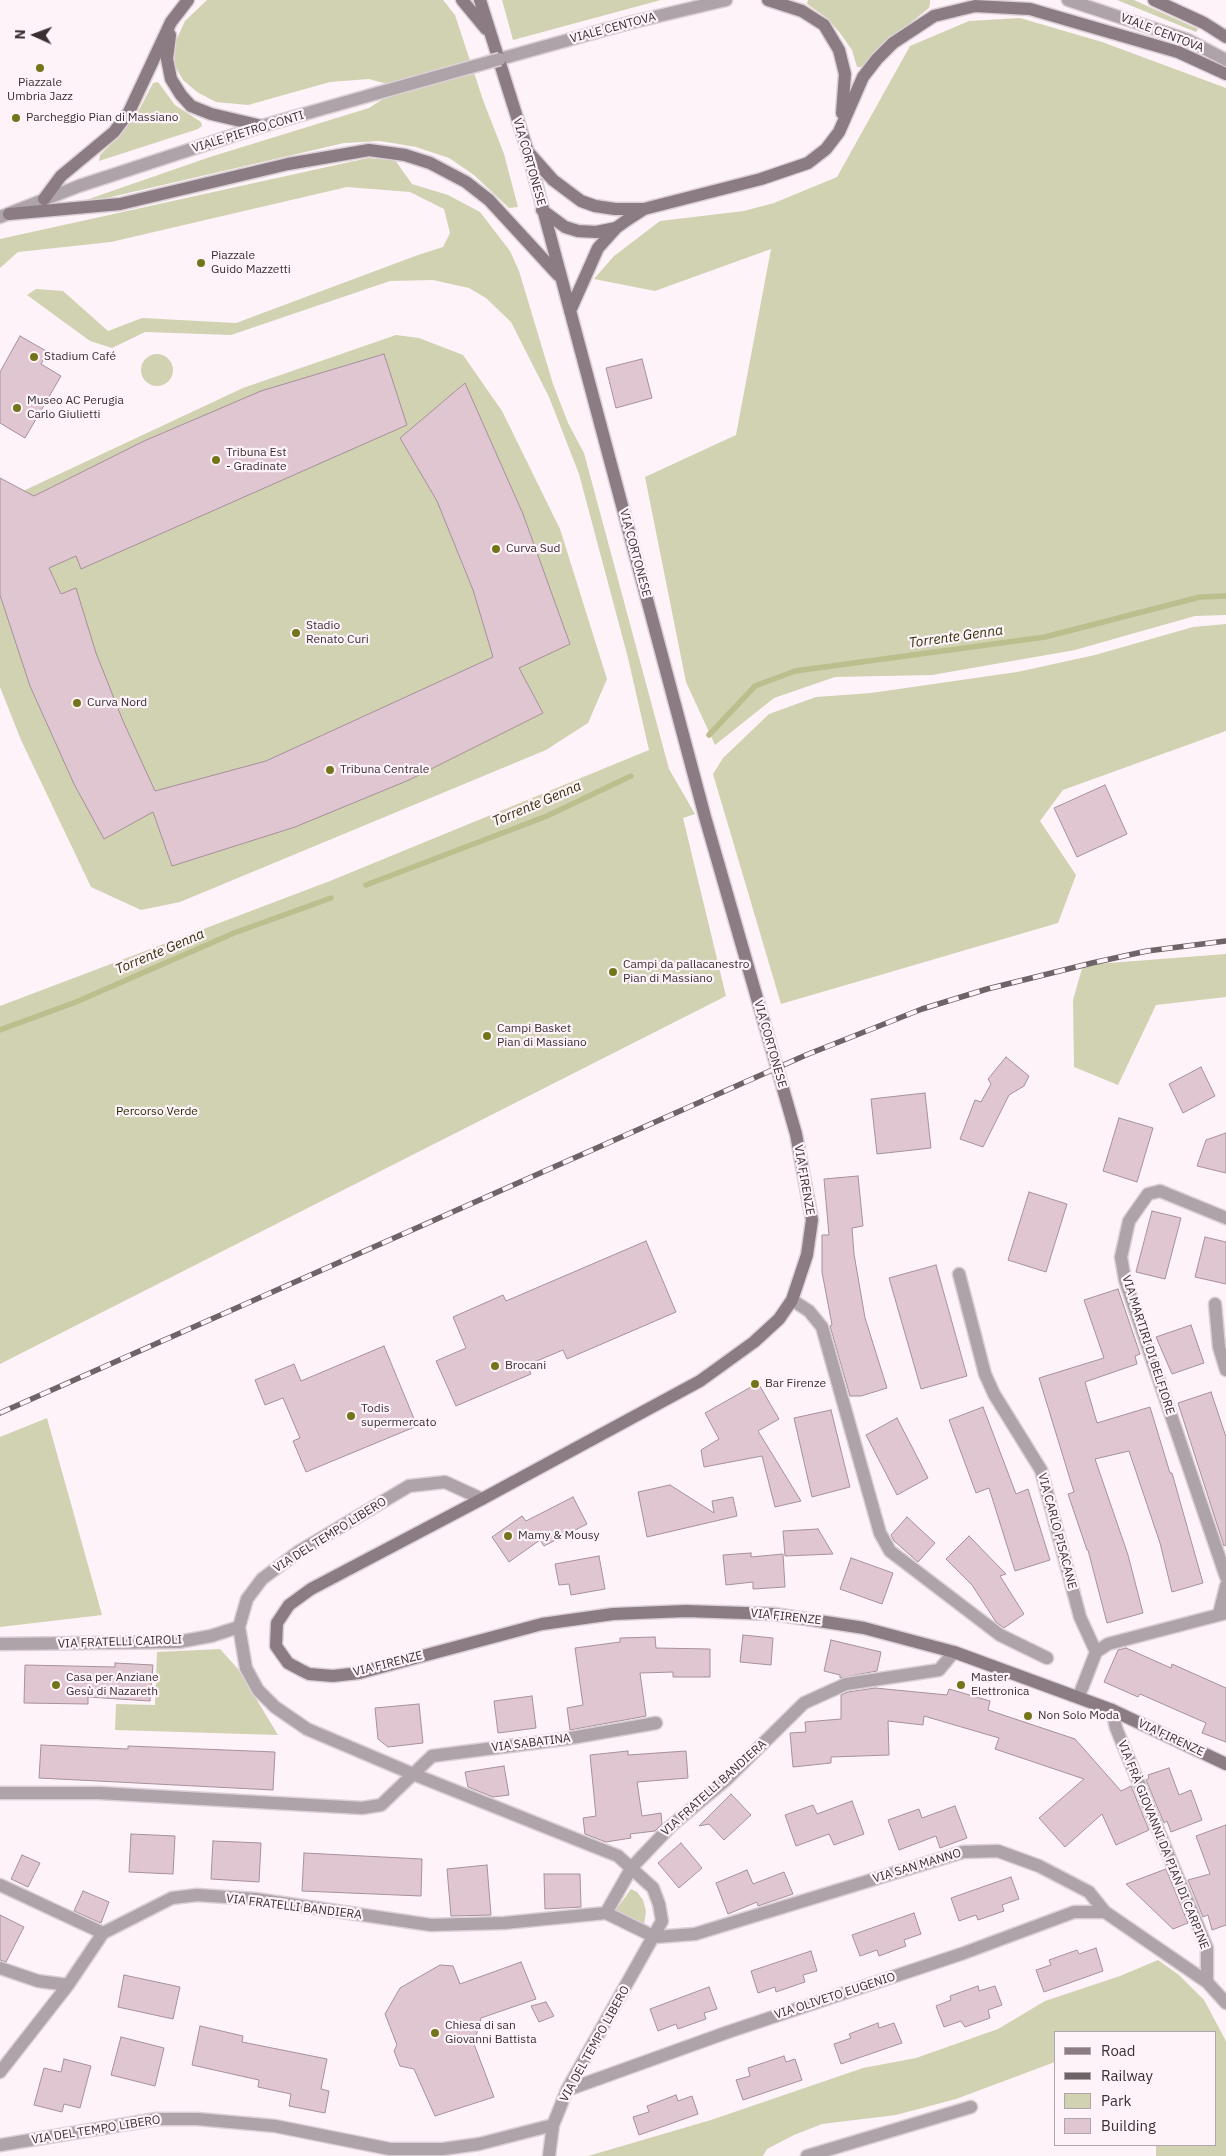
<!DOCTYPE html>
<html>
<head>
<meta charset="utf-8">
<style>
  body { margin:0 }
  #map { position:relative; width:1226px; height:2156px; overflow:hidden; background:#fef3f8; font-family:"IBM Plex Sans",sans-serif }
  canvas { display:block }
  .legend { position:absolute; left:1054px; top:2031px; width:162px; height:115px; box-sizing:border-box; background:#fef3f8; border:1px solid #afa5aa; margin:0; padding:6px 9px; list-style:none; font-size:15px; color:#393034 }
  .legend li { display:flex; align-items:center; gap:10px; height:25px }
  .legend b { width:25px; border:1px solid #afa5aa }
  .north { position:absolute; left:10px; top:10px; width:50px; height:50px; -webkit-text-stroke:4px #fef3f8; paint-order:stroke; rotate:272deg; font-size:14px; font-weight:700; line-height:20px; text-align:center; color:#393034 }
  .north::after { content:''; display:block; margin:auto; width:18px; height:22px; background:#393034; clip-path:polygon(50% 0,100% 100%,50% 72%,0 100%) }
</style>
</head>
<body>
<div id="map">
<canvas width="1226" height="2156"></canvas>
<ul class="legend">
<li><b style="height:6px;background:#8b7c83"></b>Road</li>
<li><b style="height:6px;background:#6d6468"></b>Railway</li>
<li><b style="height:14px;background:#d0d2b2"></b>Park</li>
<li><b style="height:14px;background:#dfc6d1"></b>Building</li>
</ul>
<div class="north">N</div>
</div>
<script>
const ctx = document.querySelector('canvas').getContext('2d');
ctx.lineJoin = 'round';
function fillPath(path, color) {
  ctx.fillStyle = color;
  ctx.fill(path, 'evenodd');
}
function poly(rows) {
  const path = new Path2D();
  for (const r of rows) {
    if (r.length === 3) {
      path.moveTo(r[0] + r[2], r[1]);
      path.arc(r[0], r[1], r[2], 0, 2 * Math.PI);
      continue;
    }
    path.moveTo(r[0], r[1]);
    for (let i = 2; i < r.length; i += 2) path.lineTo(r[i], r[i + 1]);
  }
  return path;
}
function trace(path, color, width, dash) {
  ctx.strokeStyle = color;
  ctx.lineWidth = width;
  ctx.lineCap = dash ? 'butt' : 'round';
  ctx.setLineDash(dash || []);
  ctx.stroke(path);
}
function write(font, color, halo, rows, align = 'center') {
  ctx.font = font + ' "IBM Plex Sans",sans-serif';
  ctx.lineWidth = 4.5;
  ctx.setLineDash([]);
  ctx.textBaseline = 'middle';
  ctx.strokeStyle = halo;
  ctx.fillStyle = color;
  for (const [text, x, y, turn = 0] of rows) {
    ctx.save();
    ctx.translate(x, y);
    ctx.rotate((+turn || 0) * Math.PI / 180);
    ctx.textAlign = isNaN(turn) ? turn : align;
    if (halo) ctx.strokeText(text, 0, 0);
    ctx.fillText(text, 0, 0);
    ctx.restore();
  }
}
fillPath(poly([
  [207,0,443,0,455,15,483,100,504,154,518,207,509,208,474,175,449,158,416,147,380,141,344,143,98,200,86,200,210,157,369,108,383,99,394,86,369,79,330,82,248,105,216,102,197,92,183,80,175,66,174,45,185,21],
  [502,0,661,0,513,40],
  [808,0,930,0,930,4,929,8,875,51,863,67,857,67,852,50,840,33,827,18,807,4],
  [1117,0,1134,0,1198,29,1196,32],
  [1020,18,1102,42,1226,88,1226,615,1195,616,1075,650,932,675,835,677,774,698,715,745,686,682,645,477,736,435,771,249,655,291,594,279,614,256,660,221,744,211,774,203,837,177,910,46,969,21],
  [158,82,175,105,201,122,202,126,198,129,99,161,100,155,119,136,139,110,153,83],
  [368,158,395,160,412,184,448,195,480,212,510,251,519,271,553,384,568,423,584,453,669,769,695,814,683,818,726,996,0,1364,0,1006,330,881,649,750,628,658,579,474,549,397,511,322,486,298,469,288,433,280,390,281,231,335,145,332,112,348,90,341,27,295,36,289,63,291,108,331,142,318,236,323,418,255,443,247,450,233,444,209,410,192,347,187,111,242,18,252,0,268,0,239],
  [396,335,419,338,463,355,502,411,560,529,607,679,588,723,546,750,180,902,141,910,91,887,21,740,0,687,0,588,23,491,243,388],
  [157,370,16],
  [1226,624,1226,731,1063,790,1040,821,1076,875,1058,923,781,1004,713,774,723,758,769,714,816,697,871,693,1017,672,1095,655,1193,627],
  [1226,954,1226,997,1156,1005,1118,1085,1074,1067,1073,1000,1083,965],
  [47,1418,102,1615,0,1627,0,1437],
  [220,1649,238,1669,278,1735,115,1730,116,1704,155,1705,157,1652],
  [631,1889,637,1892,643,1900,646,1911,644,1925,615,1911],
  [1158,1960,1179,1975,1204,2000,1226,2041,1226,2156,1156,2156,1156,2145,1215,2145,1215,2032,1055,2032,1055,2062,956,2099,896,2115,822,2124,794,2135,767,2149,763,2156,588,2156,711,2120,863,2068,916,2058,998,2029,1045,2001,1120,1976]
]), '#d0d2b2');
trace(poly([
  [709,735,755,686,795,671,1045,637,1200,597,1226,596],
  [366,885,547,816,631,776],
  [0,1030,76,1002,234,933,331,898]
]), '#bcbe8d', 5.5);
const building = poly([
  [20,336,48,352,41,364,61,376,25,438,0,423,0,372,20,336],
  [384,354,407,425,81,569,76,556,49,568,61,594,76,588,96,653,123,721,155,791,266,761,493,657,473,590,437,501,400,438,465,383,523,514,570,644,519,668,543,713,409,780,295,827,172,866,153,812,104,839,74,784,30,686,0,595,0,478,34,496,144,441,261,391,384,354],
  [642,359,652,398,616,408,606,368,642,359],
  [1105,785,1127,834,1077,857,1054,808,1105,785],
  [1006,1057,1029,1076,1024,1086,1009,1095,983,1147,960,1139,975,1100,981,1102,991,1084,988,1079,1006,1057],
  [1201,1067,1215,1096,1183,1113,1169,1084,1201,1067],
  [925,1093,931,1148,877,1154,871,1099,925,1093],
  [1119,1118,1153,1128,1137,1182,1103,1171,1119,1118],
  [1226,1133,1226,1173,1197,1166,1206,1140,1226,1133],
  [858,1176,863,1226,852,1228,854,1254,865,1318,887,1388,861,1396,850,1396,830,1326,832,1325,822,1272,822,1235,829,1235,824,1179,858,1176],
  [1029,1192,1067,1204,1046,1272,1008,1260,1029,1192],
  [1152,1211,1181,1218,1165,1279,1136,1272,1152,1211],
  [1205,1237,1226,1242,1226,1284,1195,1277,1205,1237],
  [646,1241,676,1312,567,1359,563,1350,527,1365,531,1374,456,1406,436,1361,466,1348,453,1317,503,1295,506,1301,646,1241],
  [936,1265,967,1376,921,1389,889,1278,936,1265],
  [1118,1289,1140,1354,1135,1356,1137,1364,1085,1382,1097,1423,1150,1407,1170,1473,1172,1473,1203,1583,1172,1592,1160,1543,1129,1451,1095,1459,1128,1555,1143,1613,1107,1623,1088,1550,1087,1550,1068,1494,1074,1492,1039,1378,1104,1358,1084,1300,1118,1289],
  [1191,1325,1204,1363,1172,1374,1156,1337,1191,1325],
  [384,1346,417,1426,306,1472,293,1441,300,1438,283,1398,265,1405,255,1380,294,1364,301,1381,384,1346],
  [758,1383,779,1419,758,1431,801,1501,775,1507,762,1456,704,1467,701,1450,719,1439,705,1413,758,1383],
  [1211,1392,1226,1437,1226,1545,1224,1546,1178,1403,1211,1392],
  [983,1407,1016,1494,1028,1489,1050,1560,1015,1571,989,1488,976,1493,949,1420,983,1407],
  [831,1410,850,1487,812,1497,794,1418,831,1410],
  [897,1418,928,1478,897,1495,866,1435,897,1418],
  [670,1485,714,1513,712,1501,733,1497,737,1516,647,1537,638,1492,670,1485],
  [573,1497,587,1524,544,1546,540,1540,509,1562,492,1537,522,1516,526,1521,573,1497],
  [907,1517,935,1543,918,1562,894,1541,891,1535,907,1517],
  [818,1529,833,1554,785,1556,783,1531,818,1529],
  [969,1536,1006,1574,1000,1576,1024,1614,1004,1628,996,1622,972,1585,946,1559,969,1536],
  [751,1553,751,1557,783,1554,785,1587,753,1589,753,1582,726,1585,723,1555,751,1553],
  [599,1556,605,1589,571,1595,569,1584,559,1585,555,1564,599,1556],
  [851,1558,893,1573,882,1604,840,1589,851,1558],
  [743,1635,773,1638,771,1665,740,1662,743,1635],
  [655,1637,656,1648,710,1649,710,1677,673,1677,673,1672,640,1673,646,1716,570,1730,567,1708,583,1705,575,1648,620,1642,620,1638,655,1637],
  [831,1640,881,1652,877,1671,840,1678,840,1675,824,1671,831,1640],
  [1126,1648,1171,1668,1172,1664,1226,1688,1226,1742,1202,1733,1206,1723,1140,1694,1138,1697,1104,1682,1118,1650,1126,1648],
  [115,1663,153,1665,150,1701,88,1697,88,1704,24,1703,25,1665,115,1667,115,1663],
  [875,1688,947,1695,949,1689,990,1701,988,1710,1075,1739,1121,1791,1131,1786,1149,1830,1116,1845,1102,1814,1065,1847,1039,1818,1084,1779,995,1749,999,1738,924,1716,923,1725,888,1721,889,1755,831,1757,831,1763,793,1767,790,1733,806,1732,805,1722,841,1719,841,1695,848,1692,875,1688],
  [532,1696,536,1728,498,1733,494,1701,532,1696],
  [419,1704,423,1743,388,1747,378,1739,375,1708,419,1704],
  [41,1745,128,1749,128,1746,275,1752,273,1790,39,1778,41,1745],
  [628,1751,628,1755,686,1751,688,1778,637,1782,642,1816,661,1813,662,1824,655,1831,630,1834,631,1838,606,1842,585,1834,583,1818,596,1816,590,1755,628,1751],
  [504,1766,509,1795,493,1797,468,1787,465,1772,504,1766],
  [1169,1768,1179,1795,1191,1790,1202,1820,1171,1832,1167,1821,1164,1823,1146,1780,1149,1778,1148,1775,1169,1768],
  [731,1794,751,1815,724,1840,709,1824,699,1826,731,1794],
  [852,1801,864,1834,834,1845,829,1834,796,1846,785,1815,813,1805,817,1814,852,1801],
  [955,1806,967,1838,940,1848,936,1836,899,1850,888,1820,919,1809,922,1818,955,1806],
  [1226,1825,1226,1925,1212,1930,1208,1915,1203,1917,1188,1880,1210,1874,1196,1836,1226,1825],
  [131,1834,175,1836,173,1874,129,1872,131,1834],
  [213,1841,261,1843,259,1882,211,1879,213,1841],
  [681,1843,702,1868,679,1888,658,1863,681,1843],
  [304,1853,422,1859,421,1896,302,1891,304,1853],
  [22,1855,40,1863,28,1887,11,1879,22,1855],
  [487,1865,491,1915,451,1916,447,1869,487,1865],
  [1166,1869,1188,1923,1173,1929,1126,1884,1166,1869],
  [747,1870,753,1884,784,1872,793,1894,758,1906,757,1902,728,1914,716,1883,747,1870],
  [544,1874,580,1874,581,1907,545,1909,544,1874],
  [1011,1877,1019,1899,1002,1905,1004,1911,978,1920,976,1915,959,1921,951,1898,1011,1877],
  [83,1891,109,1902,101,1923,74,1911,83,1891],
  [914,1913,921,1934,904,1940,906,1946,879,1956,877,1950,860,1956,852,1935,914,1913],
  [0,1915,24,1927,6,1962,0,1960,0,1915],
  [1096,1948,1103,1971,1044,1992,1036,1970,1051,1965,1049,1960,1077,1950,1079,1954,1096,1948],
  [811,1951,817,1971,803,1975,805,1982,776,1992,775,1987,758,1993,751,1971,811,1951],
  [521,1962,536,1999,481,2018,474,2044,494,2097,435,2116,414,2069,400,2066,394,2051,397,2045,385,2014,400,1988,440,1965,453,1966,460,1984,521,1962],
  [124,1975,180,1987,173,2019,118,2007,124,1975],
  [978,1986,979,1991,995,1986,1002,2005,988,2010,990,2018,965,2027,961,2021,944,2027,936,2006,951,2000,950,1996,978,1986],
  [709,1987,717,2009,704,2013,706,2019,678,2029,676,2024,658,2031,650,2009,709,1987],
  [546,2002,554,2016,539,2022,531,2006,546,2002],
  [878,2023,879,2028,894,2023,902,2043,841,2064,834,2044,851,2038,849,2034,878,2023],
  [200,2026,243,2036,242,2042,327,2059,321,2089,329,2091,325,2113,289,2106,291,2094,258,2087,259,2080,192,2065,200,2026],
  [121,2037,164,2048,155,2086,111,2075,121,2037],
  [784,2056,786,2062,795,2059,802,2080,743,2100,736,2080,750,2076,748,2068,784,2056],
  [64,2059,91,2066,80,2108,64,2104,62,2112,34,2105,44,2068,61,2072,64,2059],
  [676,2095,678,2101,692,2096,698,2114,639,2135,633,2117,649,2112,647,2106,676,2095]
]);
fillPath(building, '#dfc6d1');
trace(building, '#a7909b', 1);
const minor = poly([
  [1226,1218,1160,1191,1148,1194,1129,1221,1121,1257,1125,1280,1226,1577],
  [959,1274,985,1374,994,1394,1041,1470,1080,1617,1096,1652],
  [792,1300,809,1311,822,1327,880,1533,890,1551,1000,1635,1047,1658],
  [1215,1304,1219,1347,1226,1370],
  [482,1499,445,1482,409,1486,298,1552,262,1579,247,1599,239,1627,246,1668,258,1690,275,1707,307,1729,413,1774,618,1856,653,1888,659,1904,662,1921,567,2090,553,2125,549,2156],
  [1219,1614,1226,1586],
  [0,1644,178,1642,211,1636,239,1627],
  [1096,1652,1108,1644,1226,1613],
  [1079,1696,1096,1652],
  [1112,1710,1116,1728,1207,1948,1207,1982],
  [0,1793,99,1793,362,1808,381,1805,432,1756,565,1739,656,1723],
  [0,1885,103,1933],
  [606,1913,632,1867,672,1825,726,1780,804,1703,846,1684,939,1670,954,1652],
  [0,1968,38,1981,68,1985],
  [0,2072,68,1985,103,1933,172,1898,197,1895,255,1899,431,1925,504,1923,606,1913,655,1937,695,1934,963,1852,998,1851,1039,1866,1089,1892,1105,1912,1207,1982,1226,2003],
  [567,2090,728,2032,964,1953,1074,1912,1105,1912],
  [0,2145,157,2119,197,2119,275,2126,390,2149,443,2149,479,2144,553,2125],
  [807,2156,971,2107]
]);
const tertiary = poly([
  [1068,0,1188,40,1226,60],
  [500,59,629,23,726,0],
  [0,217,79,186,262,126,378,93]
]);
const secondary = poly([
  [462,0,486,29],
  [480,0,527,149,705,817,796,1134,812,1220,807,1255,792,1300,779,1319,754,1342,700,1381,482,1499,311,1589,289,1605,277,1623,276,1646,288,1663,301,1670,309,1674,333,1676,359,1673,542,1624,613,1614,686,1611,774,1614,864,1628,954,1652,1112,1710,1226,1764],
  [768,0,802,11,824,25,839,50,845,74,842,113],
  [1154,0,1204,23,1226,37],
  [170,35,167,59,171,79,181,95,191,106,211,114,262,126],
  [529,153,553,180,581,201,595,206,615,209,644,209],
  [44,199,61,176,114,132,129,112,171,22,188,0],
  [542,210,565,227,578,231,596,232,616,228],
  [9,214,120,204,288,164,369,150,405,155,430,163,466,182,489,200,558,275],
  [570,311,598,248,616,228,627,220,644,209,761,179,808,163,826,149,839,132,863,77,877,59,893,43,934,16,975,6,1030,9,1178,52,1226,74]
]);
trace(minor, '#dbd0d5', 15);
trace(tertiary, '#dbd0d5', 15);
trace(secondary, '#dbd0d5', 15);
trace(minor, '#aea3a8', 12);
trace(tertiary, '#aea3a8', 12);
trace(secondary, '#8b7c83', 12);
const rail = poly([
  [0,1413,806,1055,922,1009,987,989,1092,963,1147,951,1226,941]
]);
trace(rail, '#6d6468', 5.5);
trace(rail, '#fef3f8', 4, [11]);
const tertiaryBridge = poly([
  [378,93,500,59]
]);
trace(tertiaryBridge, '#dbd0d5', 15, []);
trace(tertiaryBridge, '#aea3a8', 12);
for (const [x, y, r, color] of [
  [40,68,5,"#74741a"],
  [16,118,5,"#74741a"],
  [201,263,5,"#74741a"],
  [34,357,5,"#74741a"],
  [17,408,5,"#74741a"],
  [216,460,5,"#74741a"],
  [496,549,5,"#74741a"],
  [296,633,5,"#74741a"],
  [77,703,5,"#74741a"],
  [330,770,5,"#74741a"],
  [613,972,5,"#74741a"],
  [487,1036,5,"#74741a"],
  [495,1366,5,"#74741a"],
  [755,1384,5,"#74741a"],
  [351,1416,5,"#74741a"],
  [508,1536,5,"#74741a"],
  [56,1685,5,"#74741a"],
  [961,1685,5,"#74741a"],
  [1028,1716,5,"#74741a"],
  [435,2033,5,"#74741a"]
]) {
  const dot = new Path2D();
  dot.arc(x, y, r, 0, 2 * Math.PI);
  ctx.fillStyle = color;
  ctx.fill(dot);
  trace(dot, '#fef3f8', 2);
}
write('12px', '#393034', '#fef3f8', [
  ["VIALE CENTOVA",613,28,-15],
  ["VIALE CENTOVA",1162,33,21],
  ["VIALE PIETRO CONTI",248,132,-17],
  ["VIA CORTONESE",529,162,74],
  ["VIA CORTONESE",635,553,75],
  ["VIA CORTONESE",770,1044,74],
  ["VIA FIRENZE",804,1180,80],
  ["VIA MARTIRI DI BELFIORE",1148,1345,72],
  ["VIA CARLO PISACANE",1057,1531,75],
  ["VIA DEL TEMPO LIBERO",330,1535,-32],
  ["VIA FIRENZE",786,1617,6],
  ["VIA FRATELLI CAIROLI",120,1642,-2],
  ["VIA FIRENZE",388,1664,-14],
  ["VIA FIRENZE",1171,1738,25],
  ["VIA SABATINA",531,1743,-7],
  ["VIA FRATELLI BANDIERA",714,1788,-42],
  ["VIA FRÀ GIOVANNI DA PIAN DI CARPINE",1163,1845,68],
  ["VIA SAN MANNO",917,1866,-17],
  ["VIA FRATELLI BANDIERA",294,1907,7],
  ["VIA OLIVETO EUGENIO",835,1996,-18],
  ["VIA DEL TEMPO LIBERO",595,2044,-61],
  ["VIA DEL TEMPO LIBERO",96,2130,-9]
]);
write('12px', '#393034', '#fef3f8', [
  ["Piazzale",40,83,"center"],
  ["Umbria Jazz",40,97,"center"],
  ["Parcheggio Pian di Massiano",26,118],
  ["Piazzale",211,256],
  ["Guido Mazzetti",211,270],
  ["Stadium Café",44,357],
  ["Museo AC Perugia",27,401],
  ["Carlo Giulietti",27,415],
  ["Tribuna Est",226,453],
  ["- Gradinate",226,467],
  ["Curva Sud",506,549],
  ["Stadio",306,626],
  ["Renato Curi",306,640],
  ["Curva Nord",87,703],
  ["Tribuna Centrale",340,770],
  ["Campi da pallacanestro",623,965],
  ["Pian di Massiano",623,979],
  ["Campi Basket",497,1029],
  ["Pian di Massiano",497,1043],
  ["Brocani",505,1366],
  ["Bar Firenze",765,1384],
  ["Todis",361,1409],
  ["supermercato",361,1423],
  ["Mamy & Mousy",518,1536],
  ["Casa per Anziane",66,1678],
  ["Gesù di Nazareth",66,1692],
  ["Master",971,1678],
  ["Elettronica",971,1692],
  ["Non Solo Moda",1038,1716],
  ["Chiesa di san",445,2026],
  ["Giovanni Battista",445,2040]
], 'left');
write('12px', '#2d2d04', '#fef3f8', [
  ["Percorso Verde",157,1112]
]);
write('italic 14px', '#33340c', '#fef3f8', [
  ["Torrente Genna",956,637,-8],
  ["Torrente Genna",537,804,-23],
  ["Torrente Genna",160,952,-23]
]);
</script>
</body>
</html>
